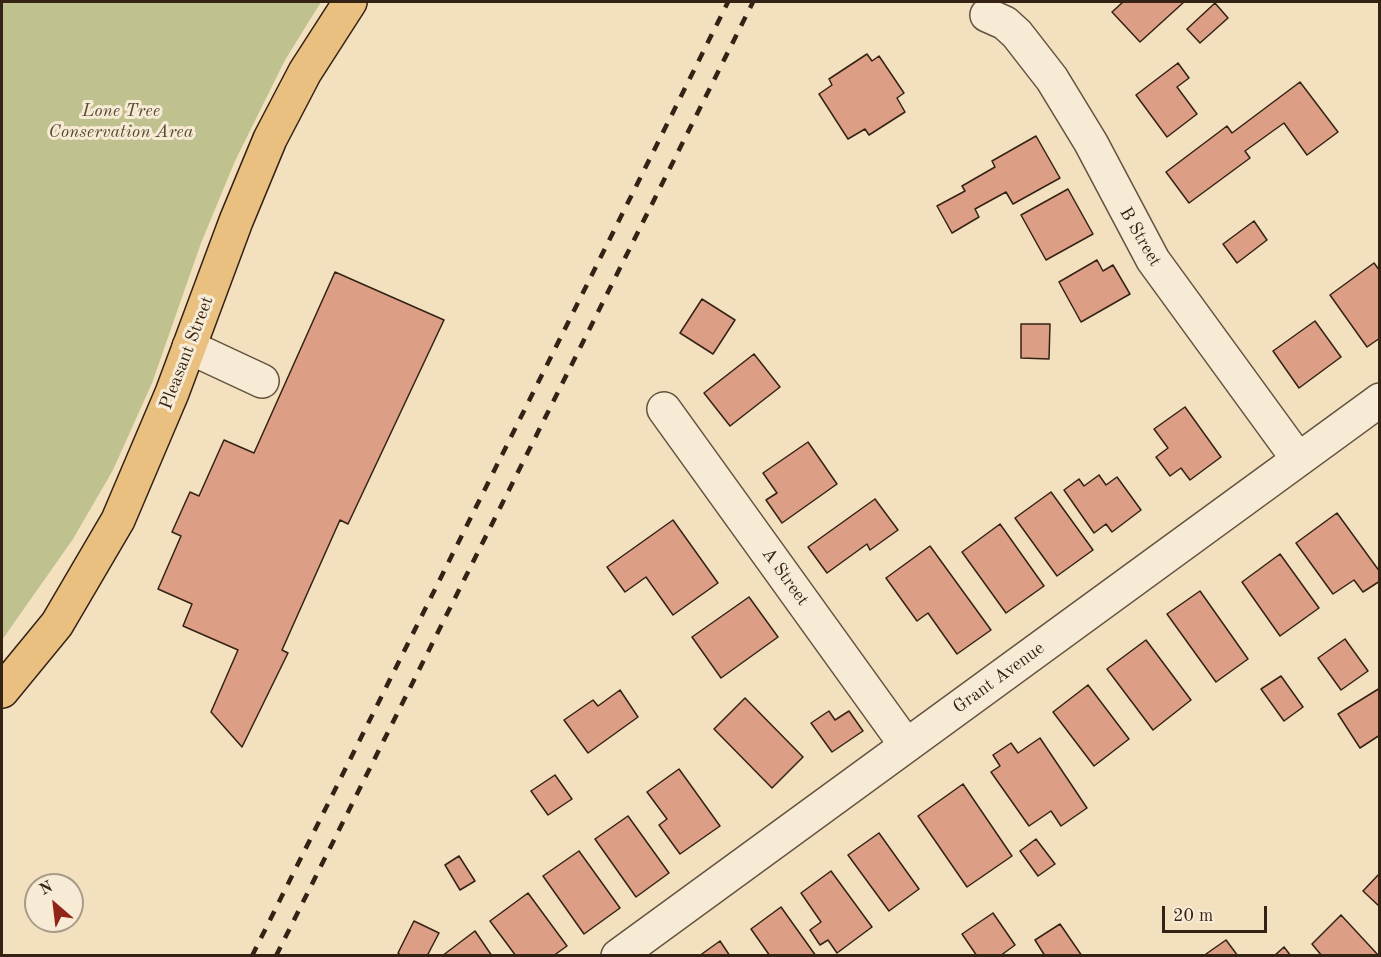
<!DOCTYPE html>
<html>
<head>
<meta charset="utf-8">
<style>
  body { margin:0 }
  #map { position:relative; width:1381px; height:957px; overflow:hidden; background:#f2e0be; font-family:"Old Standard TT",serif }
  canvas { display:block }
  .frame { position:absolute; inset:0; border:3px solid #342215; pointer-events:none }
  .north { position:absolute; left:24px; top:873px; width:60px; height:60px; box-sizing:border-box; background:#f7ebd5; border:2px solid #a99b88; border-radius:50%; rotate:332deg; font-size:16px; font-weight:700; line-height:24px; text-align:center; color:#342215 }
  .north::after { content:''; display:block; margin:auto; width:21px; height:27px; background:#8f2418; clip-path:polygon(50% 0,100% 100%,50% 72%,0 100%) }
  .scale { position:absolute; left:1162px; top:906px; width:105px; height:27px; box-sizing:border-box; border:3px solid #342215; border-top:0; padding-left:8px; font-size:18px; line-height:21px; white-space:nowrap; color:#342215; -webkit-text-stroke:4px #f7ebd5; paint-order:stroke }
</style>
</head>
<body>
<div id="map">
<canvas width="1381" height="957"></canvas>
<div class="frame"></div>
<div class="north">N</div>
<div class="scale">20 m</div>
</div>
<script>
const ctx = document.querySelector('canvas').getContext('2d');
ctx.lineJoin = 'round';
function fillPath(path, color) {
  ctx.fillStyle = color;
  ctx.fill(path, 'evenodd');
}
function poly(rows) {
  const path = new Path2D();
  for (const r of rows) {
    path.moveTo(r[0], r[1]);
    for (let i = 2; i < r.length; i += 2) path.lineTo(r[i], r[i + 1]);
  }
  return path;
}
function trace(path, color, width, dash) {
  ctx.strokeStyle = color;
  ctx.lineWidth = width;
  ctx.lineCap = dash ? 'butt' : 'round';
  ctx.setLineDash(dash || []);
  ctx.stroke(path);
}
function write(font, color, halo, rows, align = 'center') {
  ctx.font = font + ' "Old Standard TT",serif';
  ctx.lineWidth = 6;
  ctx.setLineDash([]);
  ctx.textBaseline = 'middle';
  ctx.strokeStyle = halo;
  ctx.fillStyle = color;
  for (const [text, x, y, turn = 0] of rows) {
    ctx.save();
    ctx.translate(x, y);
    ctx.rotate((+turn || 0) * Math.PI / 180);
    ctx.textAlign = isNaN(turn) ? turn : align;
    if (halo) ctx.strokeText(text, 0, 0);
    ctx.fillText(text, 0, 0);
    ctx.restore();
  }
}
fillPath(poly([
  [2,2,321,2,285,60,235,161,201,243,152,383,113,470,73,539,2,640]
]), '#bfc18e');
const building = poly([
  [1123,2,1184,2,1140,42,1112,12,1123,2],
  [1215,3,1228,18,1200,43,1187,29,1215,3],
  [867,54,872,61,879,56,904,93,897,98,905,112,869,135,865,129,848,139,819,94,832,85,829,79,867,54],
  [1178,63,1189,78,1177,87,1197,114,1167,137,1136,95,1178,63],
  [1300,82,1338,132,1307,155,1284,123,1245,151,1250,158,1189,203,1166,172,1227,126,1232,133,1300,82],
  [1036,136,1060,178,1013,204,1006,192,975,209,979,217,952,233,937,206,965,191,962,186,995,167,992,161,1036,136],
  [1068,189,1093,234,1046,260,1021,215,1068,189],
  [1254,221,1267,240,1237,263,1223,244,1254,221],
  [1097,260,1103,271,1113,265,1130,294,1081,322,1059,282,1097,260],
  [1374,263,1380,271,1380,338,1367,347,1330,295,1374,263],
  [335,272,444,320,348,524,340,520,282,650,288,653,242,747,211,712,238,650,183,626,192,604,158,589,181,536,172,532,190,492,199,496,224,440,254,453,335,272],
  [702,299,735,320,713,354,680,333,702,299],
  [1315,321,1341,357,1299,388,1273,351,1315,321],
  [1021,324,1050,324,1049,359,1021,358,1021,324],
  [754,354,780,387,730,426,704,393,754,354],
  [1185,407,1221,457,1190,480,1181,468,1170,476,1156,457,1168,448,1154,429,1185,407],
  [808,442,837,484,782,523,766,500,777,493,763,473,808,442],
  [1099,475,1106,485,1117,477,1141,510,1112,532,1106,524,1094,533,1064,490,1079,479,1084,486,1099,475],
  [1051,492,1093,550,1057,576,1015,518,1051,492],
  [875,499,898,530,870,550,867,544,827,573,808,547,875,499],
  [1337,513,1380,572,1380,581,1363,592,1354,580,1333,594,1296,543,1337,513],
  [673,520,718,583,673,615,646,577,625,592,607,567,673,520],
  [1000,524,1044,586,1006,613,962,552,1000,524],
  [930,546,991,630,957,654,928,613,917,621,886,578,930,546],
  [1280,554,1319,608,1280,636,1242,582,1280,554],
  [1200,591,1248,659,1216,682,1167,614,1200,591],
  [749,597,778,637,721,678,692,637,749,597],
  [1345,639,1368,671,1341,690,1318,658,1345,639],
  [1146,640,1191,700,1153,730,1107,669,1146,640],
  [1281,676,1303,707,1284,721,1261,689,1281,676],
  [1088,685,1129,739,1094,766,1053,712,1088,685],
  [1380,688,1380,735,1360,748,1338,714,1380,688],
  [620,690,638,717,588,753,564,720,593,700,598,706,620,690],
  [745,698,803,757,772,788,714,729,745,698],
  [829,711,835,720,849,711,863,731,832,752,811,723,829,711],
  [1040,738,1087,808,1061,826,1051,811,1029,826,991,772,1000,766,993,755,1011,743,1018,753,1040,738],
  [679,769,720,826,680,854,659,825,667,819,647,792,679,769],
  [555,775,572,799,548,815,531,791,555,775],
  [963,784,1012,856,967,887,918,816,963,784],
  [628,816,669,873,636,897,595,839,628,816],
  [879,833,919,889,889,911,848,855,879,833],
  [1036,839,1055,864,1038,876,1020,851,1036,839],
  [579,851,620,908,584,934,543,876,579,851],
  [459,856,475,881,460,890,445,865,459,856],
  [831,871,872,927,837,953,828,940,820,945,810,930,821,922,801,893,831,871],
  [1380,873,1380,907,1363,891,1380,873],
  [528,893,567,946,553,956,516,956,490,921,528,893],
  [781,907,816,956,770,956,751,929,781,907],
  [993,913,1015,945,1000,956,977,956,962,934,993,913],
  [1341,915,1379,956,1322,956,1312,944,1341,915],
  [414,921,439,933,427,956,402,956,398,953,414,921],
  [1060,924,1082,956,1045,956,1035,940,1060,924],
  [475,931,492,956,442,956,475,931],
  [1226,940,1238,956,1207,956,1206,954,1226,940],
  [720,941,730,956,699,956,720,941],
  [1284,947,1291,956,1274,956,1284,947]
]);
fillPath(building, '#dc9f85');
trace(building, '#342215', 1.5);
const minor = poly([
  [987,15,1005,23,1017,34,1052,79,1091,143,1153,260,1298,459],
  [189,347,262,381],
  [664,409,906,745],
  [618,956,1380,400]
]);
const major = poly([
  [2,691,57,624,118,520,172,393,236,221,270,139,305,72,350,2]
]);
trace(minor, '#64523f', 36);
trace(major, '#342215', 36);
trace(minor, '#f7ebd5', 33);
trace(major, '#e9c07f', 33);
trace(poly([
  [252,956,728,2],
  [276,956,753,2]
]), '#342215', 4.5, [10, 10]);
write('italic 18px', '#574a33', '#f7ebd5', [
  ["Lone Tree",121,111],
  ["Conservation Area",121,132]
]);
write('18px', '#342215', '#f7ebd5', [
  ["B Street",1140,237,60],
  ["Pleasant Street",187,353,-69],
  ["A Street",785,577,54],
  ["Grant Avenue",999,678,-36]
]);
</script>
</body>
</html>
